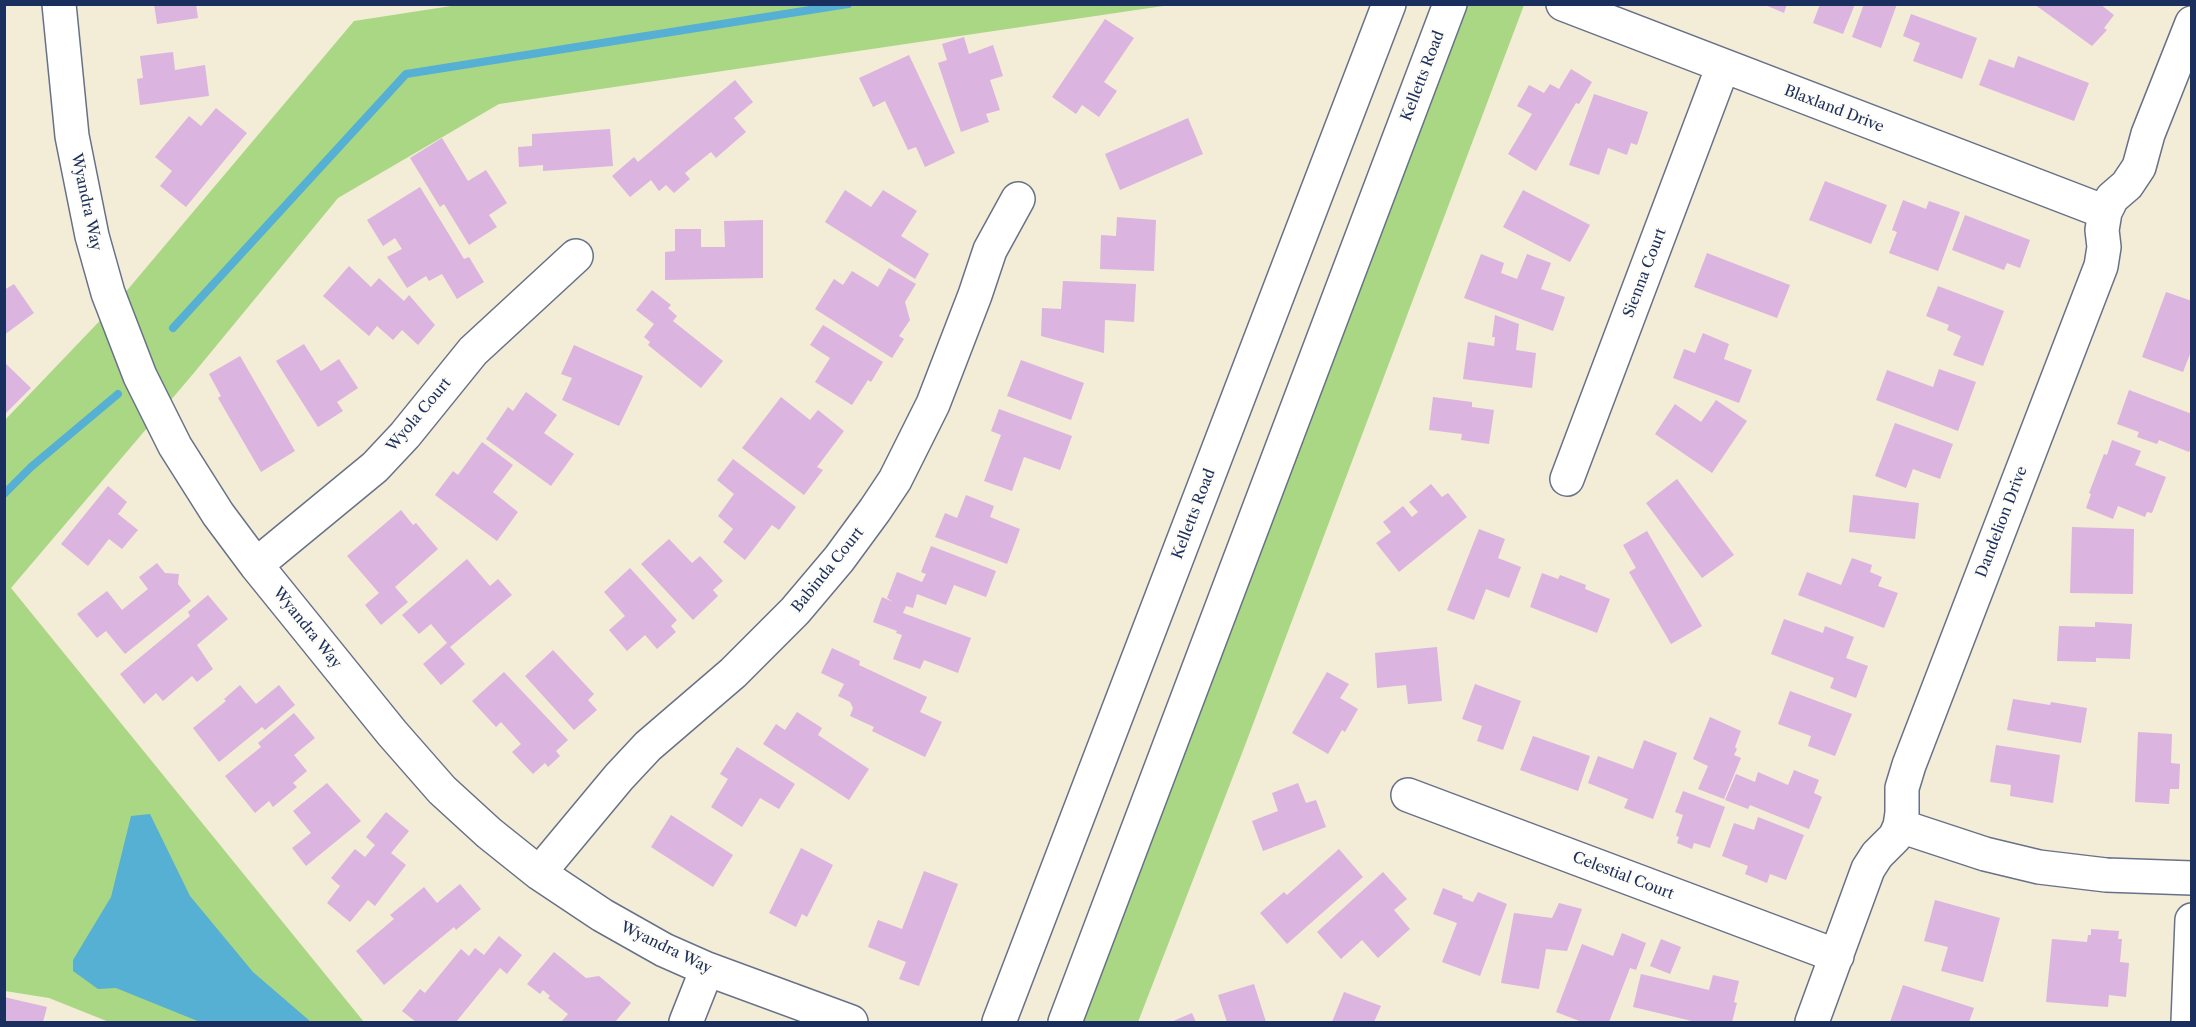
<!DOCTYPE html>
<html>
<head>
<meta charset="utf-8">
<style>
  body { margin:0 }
  #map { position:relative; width:2196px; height:1027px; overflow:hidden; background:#f3ecd7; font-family:"Libre Caslon Text",serif }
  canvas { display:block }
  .frame { position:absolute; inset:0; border:6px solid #1b2f5e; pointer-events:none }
</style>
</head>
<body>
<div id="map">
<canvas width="2196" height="1027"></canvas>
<div class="frame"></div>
</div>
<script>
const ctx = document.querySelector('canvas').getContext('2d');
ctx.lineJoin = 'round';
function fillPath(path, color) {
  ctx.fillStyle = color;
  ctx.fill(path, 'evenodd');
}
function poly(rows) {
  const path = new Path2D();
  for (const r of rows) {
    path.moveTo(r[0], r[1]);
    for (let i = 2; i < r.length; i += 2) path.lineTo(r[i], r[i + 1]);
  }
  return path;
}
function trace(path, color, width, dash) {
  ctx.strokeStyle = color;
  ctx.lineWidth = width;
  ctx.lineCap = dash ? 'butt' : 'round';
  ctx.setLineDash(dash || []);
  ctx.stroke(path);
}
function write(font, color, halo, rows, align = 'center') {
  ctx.font = font + ' "Libre Caslon Text",serif';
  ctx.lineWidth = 5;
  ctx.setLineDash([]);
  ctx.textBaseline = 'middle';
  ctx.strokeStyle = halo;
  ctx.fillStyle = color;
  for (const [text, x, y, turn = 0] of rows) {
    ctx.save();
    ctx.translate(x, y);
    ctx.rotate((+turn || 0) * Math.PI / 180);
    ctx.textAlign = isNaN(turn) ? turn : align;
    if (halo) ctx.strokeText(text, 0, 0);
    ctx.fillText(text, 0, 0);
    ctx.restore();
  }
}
fillPath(poly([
  [464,4,1170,5,499,104,338,198,193,374,11,588,364,1022,109,1022,49,998,5,991,4,421,113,307,354,21],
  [1450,5,1524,5,1244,748,1138,1022,1065,1022]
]), '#aad784');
fillPath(poly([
  [150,814,190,896,253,972,311,1022,200,1022,116,988,98,989,73,971,73,960,111,897,131,816]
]), '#55b0d3');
trace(poly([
  [173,328,406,74,848,4],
  [4,494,31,467,118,394]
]), '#55b0d3', 8);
fillPath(poly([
  [154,4,196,4,198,18,157,24],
  [1763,4,1787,4,1784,13],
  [1820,4,1855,4,1843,34,1813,23],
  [1864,4,1897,4,1881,48,1852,37],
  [2034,4,2100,4,2114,15,2104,28,2107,30,2092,46],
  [1911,14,1977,38,1962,79,1913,61,1920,43,1903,36],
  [1105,19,1134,38,1104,82,1117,91,1099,117,1082,105,1076,114,1052,97],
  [964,37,969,54,993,45,1003,76,990,80,1000,110,986,114,989,122,961,132,938,63,947,60,942,44],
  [173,52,175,70,205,65,209,96,140,105,137,79,143,78,140,56],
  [909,55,955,153,925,167,916,147,908,150,885,101,873,107,859,78],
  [2018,56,2089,83,2074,121,1979,85,1989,59,2014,68],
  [1571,69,1592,82,1579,104,1576,103,1536,171,1508,154,1532,114,1517,106,1529,85,1544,93,1550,84,1559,89],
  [735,80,753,102,734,118,746,132,716,158,711,152,685,173,690,179,674,193,666,185,659,191,651,180,630,197,612,176,634,157,638,162],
  [1594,94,1648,112,1637,145,1631,143,1627,155,1608,148,1599,175,1569,165],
  [216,108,247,133,186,207,160,186,172,171,155,157,189,116,201,126],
  [1188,118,1203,154,1120,190,1105,154],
  [610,129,613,166,543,171,543,165,519,167,518,147,532,146,532,134],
  [442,138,468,181,486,170,507,203,489,215,497,227,469,245,444,204,440,207,410,158],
  [1825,181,1887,205,1871,244,1809,220],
  [420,187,464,259,469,257,484,282,457,299,442,274,429,281,426,276,407,288,387,257,402,249,395,238,383,246,367,220],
  [845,190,871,207,883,190,917,211,901,236,929,254,915,279,825,222],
  [1523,190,1590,225,1570,262,1503,227],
  [1903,200,1926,209,1929,201,1960,212,1938,271,1889,253,1897,232,1892,230],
  [1965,215,2030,240,2020,268,2007,263,2004,270,1952,250],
  [1117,217,1156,220,1154,271,1100,269,1101,235,1116,236],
  [763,220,763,278,665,280,665,252,675,251,675,229,701,229,701,247,725,247,724,221],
  [1707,253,1790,285,1777,318,1694,287],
  [1481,254,1504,263,1501,273,1517,279,1527,254,1551,263,1541,289,1565,297,1553,331,1464,298],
  [349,266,371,287,379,278,404,301,409,295,435,325,418,345,402,330,393,340,377,326,369,336,323,296],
  [889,268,916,284,905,302,910,320,899,336,904,339,892,358,815,309,834,279,843,285,852,271,878,287],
  [1063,281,1136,284,1134,322,1105,320,1104,353,1041,336,1042,308,1061,309],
  [14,284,34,313,4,335,4,290],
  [1938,286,2004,311,1983,366,1953,355,1961,336,1947,330,1949,325,1926,316],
  [652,290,671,305,668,308,677,316,673,321,723,361,701,388,648,345,650,342,644,337,654,324,636,310],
  [2166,292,2192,301,2192,349,2183,372,2142,357],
  [1495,315,1519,324,1516,350,1536,353,1532,388,1463,379,1468,342,1494,346,1495,337,1492,337],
  [823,325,883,362,871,382,868,380,852,405,815,382,830,358,810,345],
  [1703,333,1729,344,1724,359,1752,370,1739,403,1673,378,1684,349,1695,353],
  [304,344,321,371,339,359,358,388,337,402,343,411,318,427,276,361],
  [574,345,643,376,619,426,562,400,572,378,561,374],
  [240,356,295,451,261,472,218,398,221,396,209,374],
  [1021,360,1084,383,1071,420,1007,396],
  [4,362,31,388,4,415],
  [1939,369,1976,382,1958,431,1876,400,1887,370,1933,387],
  [2129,390,2192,414,2192,445,2189,452,2159,440,2157,444,2137,437,2139,432,2117,424],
  [526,392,557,415,544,433,574,454,551,486,486,439,508,407,513,411],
  [781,397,810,420,818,410,844,431,817,467,823,470,804,495,742,448],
  [1433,397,1472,402,1472,407,1494,410,1489,444,1461,440,1462,434,1429,430],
  [1716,400,1747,421,1712,473,1655,434,1675,404,1701,422],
  [999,409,1072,436,1060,470,1024,457,1012,491,984,481,1001,435,991,431],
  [1895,423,1953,444,1940,479,1913,469,1906,488,1875,476],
  [2112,440,2141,451,2135,465,2166,477,2152,513,2147,512,2145,517,2118,506,2113,519,2086,508,2091,494,2089,493,2104,454,2107,455],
  [482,442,513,465,493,492,518,512,497,541,435,495,453,471,458,475],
  [733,459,796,507,779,530,772,525,745,560,723,542,733,529,718,516,734,494,717,480],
  [1677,479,1734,555,1702,578,1646,503],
  [1431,484,1442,497,1448,493,1467,517,1399,572,1376,543,1391,532,1383,522,1403,506,1412,517,1418,512,1409,502],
  [108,486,127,502,118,514,138,530,122,549,109,539,88,566,61,544],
  [966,495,994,506,990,517,1020,529,1007,564,935,537,945,513,957,518],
  [1853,495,1919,503,1915,539,1849,532],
  [401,510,413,525,416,523,438,549,395,587,408,602,381,625,365,605,379,593,347,556],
  [2072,527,2134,529,2133,594,2070,593],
  [1479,529,1505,539,1498,558,1521,567,1509,598,1486,589,1474,620,1447,610],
  [1647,531,1702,626,1671,644,1629,572,1636,568,1623,545],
  [669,539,692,563,700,556,723,581,713,590,718,596,693,620,641,564],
  [931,546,996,571,986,597,954,585,946,605,917,594,913,608,906,606,903,613,971,638,958,673,924,660,920,669,893,659,902,635,896,633,897,631,873,622,882,597,893,602,887,598,897,572,922,582,926,574,921,572],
  [1852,558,1872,565,1870,572,1882,577,1878,586,1898,593,1884,628,1798,595,1807,572,1841,585],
  [467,559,490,586,498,579,512,595,450,647,465,664,441,685,423,664,447,643,431,624,419,634,402,615],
  [157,563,165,573,179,574,178,584,191,601,125,654,106,631,97,638,77,614,107,591,122,610,148,589,139,577],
  [630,568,677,620,671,626,676,632,657,649,645,635,627,651,609,630,625,616,604,592],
  [1542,573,1558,579,1560,575,1586,585,1585,589,1610,599,1597,633,1530,607],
  [208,595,228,619,197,645,213,669,197,682,192,676,163,701,156,693,144,704,120,674,190,616,188,612],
  [1784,619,1823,633,1825,626,1854,637,1846,658,1868,666,1856,698,1830,688,1834,678,1771,654],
  [2095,622,2132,624,2130,659,2096,658,2096,662,2057,661,2059,626,2095,627],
  [1437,647,1442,701,1408,704,1406,685,1377,688,1375,653],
  [832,648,860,661,859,665,927,697,920,712,942,722,925,757,872,731,874,727,850,716,853,708,850,702,838,696,844,684,821,673],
  [553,650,594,694,588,700,597,710,574,730,525,676],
  [504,672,568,740,556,751,560,756,548,767,545,763,533,774,512,752,521,744,501,722,496,727,472,701],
  [1327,672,1349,684,1340,698,1358,709,1345,732,1342,730,1328,754,1292,733],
  [1475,684,1521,701,1503,750,1477,741,1482,726,1462,719],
  [240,685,256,704,279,685,295,705,265,730,262,727,219,762,193,728,226,701,224,699],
  [1790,691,1852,714,1835,756,1808,746,1811,736,1778,724],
  [2013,699,2050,705,2051,702,2087,708,2081,743,2007,730],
  [797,712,822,728,818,735,869,769,849,800,763,744,776,724,785,730],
  [294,713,315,738,294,755,307,771,293,783,297,787,273,807,269,801,255,813,225,776,261,747,258,743],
  [1710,717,1741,731,1735,747,1737,749,1734,755,1741,758,1724,799,1698,789,1708,766,1693,759],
  [2138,732,2172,734,2171,763,2180,764,2179,789,2170,789,2169,804,2135,802],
  [1533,736,1590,756,1578,791,1520,770],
  [1644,740,1677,753,1653,819,1624,808,1628,799,1588,783,1598,756,1633,769],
  [1996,745,2060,755,2053,803,2010,796,2011,785,1990,782],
  [737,747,795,784,779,809,760,798,742,827,711,807,728,779,720,774],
  [1794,770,1819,780,1814,793,1822,797,1809,829,1750,805,1748,809,1725,800,1736,774,1755,782,1758,772,1788,785],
  [327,783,361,821,306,866,292,848,311,833,293,811],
  [1298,783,1306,803,1316,800,1326,827,1263,851,1252,821,1278,811,1272,793],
  [1683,791,1725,807,1710,848,1694,843,1692,849,1677,843,1679,837,1676,836,1683,815,1675,812],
  [386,812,409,831,391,853,406,865,375,906,368,900,350,922,327,903,340,886,331,878,355,849,365,857,375,845,366,837],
  [671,815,733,855,713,887,651,847],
  [1758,817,1804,835,1786,880,1770,874,1767,883,1745,874,1748,866,1722,856,1734,823,1754,830],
  [801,848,833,865,807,917,802,914,796,927,769,913],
  [1339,849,1363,877,1287,944,1260,913,1284,892,1287,895],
  [924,871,958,884,919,986,899,979,906,962,868,947,878,920,902,929],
  [1383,872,1407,899,1394,910,1410,929,1378,958,1362,940,1341,959,1317,932],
  [460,884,481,909,456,930,454,927,384,985,356,951,394,919,390,915,424,887,437,903],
  [1443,888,1463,896,1462,898,1473,902,1478,892,1507,904,1480,976,1442,962,1457,923,1433,914],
  [1935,900,2000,918,1983,982,1941,971,1948,947,1924,941],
  [1559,903,1582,909,1567,951,1546,949,1539,989,1501,983,1514,913,1552,918],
  [2091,929,2119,931,2118,939,2122,939,2120,962,2129,963,2126,997,2109,995,2108,1007,2046,1002,2052,939,2087,942,2088,935,2091,935],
  [1622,933,1646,943,1636,970,1630,968,1609,1022,1582,1022,1556,1012,1582,944,1613,956],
  [499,936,522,955,507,974,500,968,456,1022,416,1022,402,1011,420,989,425,993,461,949,469,956,475,948,484,955],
  [1661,939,1681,947,1670,974,1650,966],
  [554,952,586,978,599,976,631,1003,615,1022,564,1022,562,1021,568,1014,548,998,550,996,543,990,540,994,527,984],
  [1641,974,1709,990,1713,975,1739,981,1734,1002,1737,1003,1732,1022,1696,1022,1633,1007],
  [1254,984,1266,1022,1227,1022,1218,995],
  [1903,985,1974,1008,1969,1022,1890,1022],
  [1344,992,1381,1006,1374,1022,1332,1022],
  [4,997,47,1007,43,1022,4,1022],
  [1192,1013,1196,1022,1171,1022]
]), '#dbb4df');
const minor = poly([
  [59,4,72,136,92,236,108,293,140,376,175,446,218,514,256,565,392,733,442,790,489,833,539,873,602,915,664,950,707,969,851,1022],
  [1563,4,2105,212],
  [1567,479,1723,66],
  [256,565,375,467,405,435,473,351,576,256],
  [1408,795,1837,956],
  [1900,826,1985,854,2039,867,2106,875,2192,878],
  [539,873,619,777,648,746,733,673,795,611,839,559,875,510,895,480,933,404,975,295,990,250,1018,199],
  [686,1022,707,969],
  [1812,1022,1868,869,1877,855,1895,837,1900,826,1902,813,1902,788,1909,765,2101,266,2104,247,2102,230,2105,212,2112,198,2127,185,2139,167,2148,134,2192,23],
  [2188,1022,2192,920]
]);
const major = poly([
  [999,1022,1389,4],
  [1065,1022,1450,4]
]);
trace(minor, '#677188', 36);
trace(major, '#677188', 36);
trace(minor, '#fff', 33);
trace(major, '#fff', 33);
write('15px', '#1b2f5e', '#fdfcf7', [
  ["Kelletts Road",1423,76,-69],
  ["Blaxland Drive",1834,109,21],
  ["Wyandra Way",86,202,78],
  ["Sienna Court",1645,273,-69],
  ["Wyola Court",419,415,-50],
  ["Kelletts Road",1194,514,-69],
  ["Dandelion Drive",2002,522,-69],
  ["Babinda Court",828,570,-51],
  ["Wyandra Way",307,628,51],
  ["Celestial Court",1623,876,21],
  ["Wyandra Way",666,948,26]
]);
</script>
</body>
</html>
